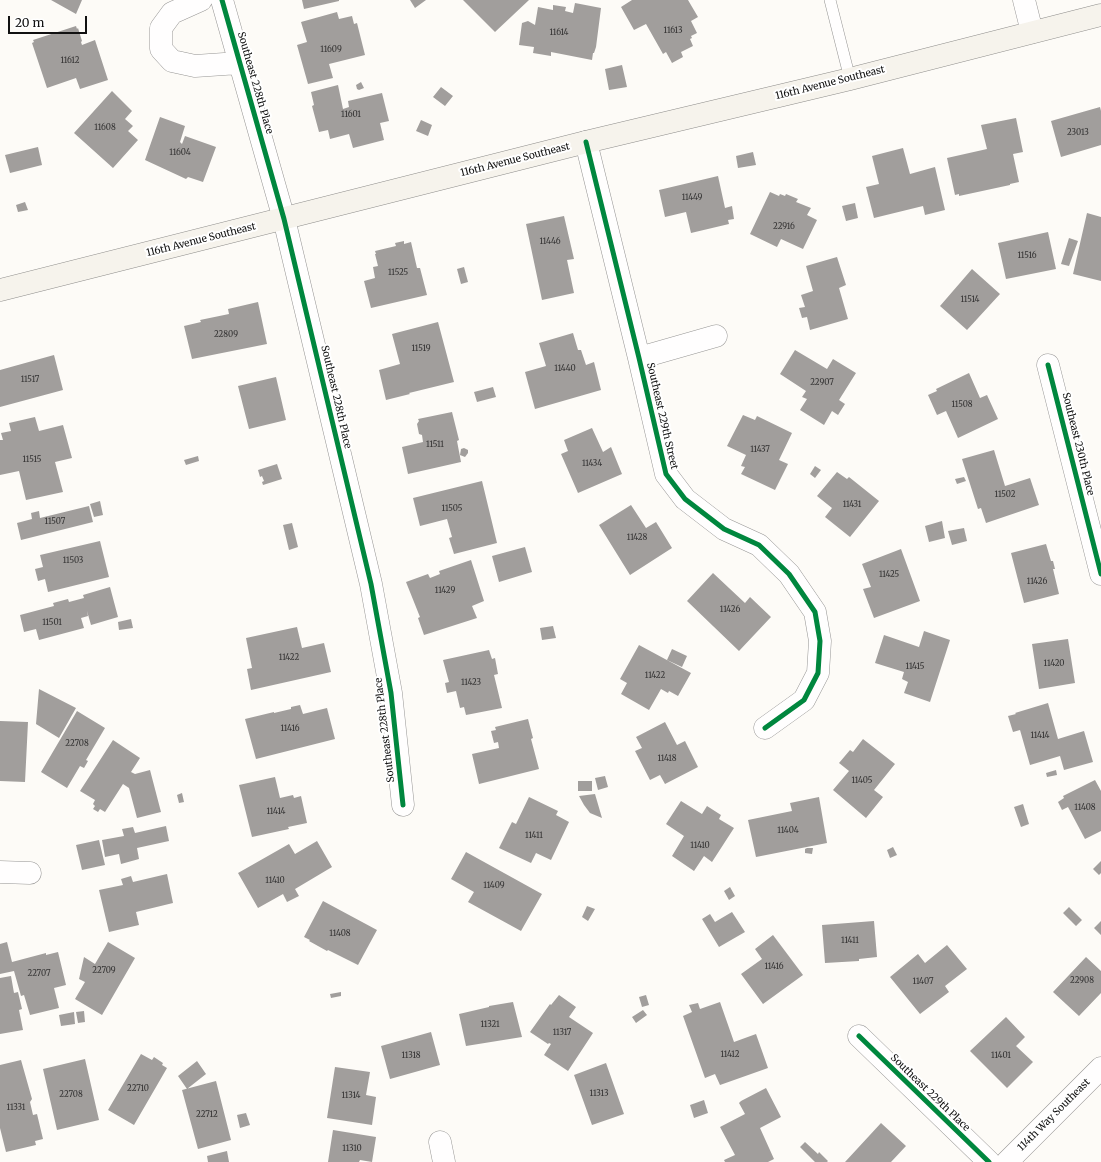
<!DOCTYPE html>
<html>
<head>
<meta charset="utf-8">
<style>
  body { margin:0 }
  #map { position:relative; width:1101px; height:1162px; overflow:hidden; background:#fdfbf7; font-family:Merriweather,serif }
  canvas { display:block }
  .scale { position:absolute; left:8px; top:16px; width:79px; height:18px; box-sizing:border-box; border:2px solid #111; border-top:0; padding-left:5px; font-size:12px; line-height:14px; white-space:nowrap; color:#111; -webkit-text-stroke:3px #fff; paint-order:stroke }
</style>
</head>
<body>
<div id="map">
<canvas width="1101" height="1162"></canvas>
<div class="scale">20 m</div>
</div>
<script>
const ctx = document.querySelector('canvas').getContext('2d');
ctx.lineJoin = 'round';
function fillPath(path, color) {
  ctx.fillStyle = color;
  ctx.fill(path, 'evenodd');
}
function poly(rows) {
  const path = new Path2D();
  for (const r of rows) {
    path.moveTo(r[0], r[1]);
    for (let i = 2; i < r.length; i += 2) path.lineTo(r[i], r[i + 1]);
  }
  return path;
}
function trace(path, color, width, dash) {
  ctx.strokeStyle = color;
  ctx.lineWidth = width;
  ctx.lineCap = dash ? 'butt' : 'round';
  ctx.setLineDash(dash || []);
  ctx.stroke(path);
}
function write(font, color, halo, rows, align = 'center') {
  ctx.font = font + ' Merriweather,serif';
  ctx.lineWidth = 4;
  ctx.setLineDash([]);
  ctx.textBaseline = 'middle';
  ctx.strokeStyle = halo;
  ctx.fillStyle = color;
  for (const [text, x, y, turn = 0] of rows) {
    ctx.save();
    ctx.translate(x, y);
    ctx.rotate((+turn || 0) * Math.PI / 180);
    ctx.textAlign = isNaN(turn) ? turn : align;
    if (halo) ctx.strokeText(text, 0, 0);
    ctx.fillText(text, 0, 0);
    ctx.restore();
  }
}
fillPath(poly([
  [51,0,82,0,76,14],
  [302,0,339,0,339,1,304,9],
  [410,0,426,0,415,8],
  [463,0,529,0,495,32],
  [632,0,688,0,698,17,691,21,697,33,691,36,692,38,690,39,693,46,681,52,683,57,672,63,666,52,663,54,646,24,634,30,621,7],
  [575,3,601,8,596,47,594,53,593,53,592,60,551,52,551,56,533,53,534,47,519,45,522,23,528,21,535,25,538,7,553,10,553,5,566,7,565,11,573,13],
  [337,12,339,19,352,16,354,24,357,23,365,55,329,64,333,78,308,84,297,45,307,42,301,22],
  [76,26,77,29,78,28,82,41,81,42,82,45,95,40,108,80,80,89,76,78,47,88,32,43,34,42,33,40],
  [622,65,627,87,609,90,605,69],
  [361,82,364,88,359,90,357,89,356,85],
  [338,85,343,109,349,107,348,101,382,93,389,121,380,123,384,140,353,148,349,134,330,139,328,130,319,132,312,106,314,105,311,92],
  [441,87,453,96,445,106,433,97],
  [112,91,132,111,125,119,133,126,128,131,138,140,113,168,74,133],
  [1100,107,1101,111,1101,145,1061,157,1051,121],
  [160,117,185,126,180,142,182,144,185,136,216,147,203,182,188,177,186,179,145,160],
  [1016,118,1023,152,1013,154,1019,182,1010,184,1010,185,959,196,959,194,955,195,947,158,987,149,981,125],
  [421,120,432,125,428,136,416,131],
  [38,147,42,165,10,173,5,155],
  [903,148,910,174,935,167,945,210,925,215,923,206,874,218,866,187,879,184,872,156],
  [753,152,756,165,738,168,736,156],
  [718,176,725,208,732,206,734,219,728,220,729,224,691,233,686,212,665,217,659,190],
  [770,192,779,196,780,194,785,196,786,194,798,199,796,202,811,208,807,215,817,220,803,249,781,239,777,247,750,234],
  [25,202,28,210,18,212,16,205],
  [855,203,858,218,846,221,842,206],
  [1087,213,1101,217,1101,281,1073,274],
  [564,216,574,259,567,260,574,293,542,300,526,224],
  [1048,232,1056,269,1006,279,998,243],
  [1069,238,1078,241,1069,266,1061,264],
  [404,241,404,244,411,242,417,268,420,268,427,295,371,308,364,281,375,278,373,267,378,266,375,254,376,254,375,251,396,246,395,243],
  [837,257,846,285,839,288,848,319,810,330,807,317,802,318,799,308,805,307,801,295,813,291,806,266],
  [464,267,468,282,461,284,457,269],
  [972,269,1000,294,967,330,940,306],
  [258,302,267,344,192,359,184,326,201,322,200,320,229,314,228,309],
  [438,322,454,382,409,393,410,394,386,400,379,370,400,364,392,334],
  [573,333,578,350,581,350,586,365,594,362,601,390,535,409,525,372,546,366,539,343],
  [795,350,827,369,833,359,856,373,839,400,845,404,838,415,832,411,824,425,800,410,807,399,802,397,806,391,780,374],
  [54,355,63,390,0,407,0,370],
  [969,373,980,398,987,395,998,419,958,438,946,411,937,415,928,395,937,391,936,389],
  [276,377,286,420,249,429,238,386],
  [493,387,496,397,477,402,474,392],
  [452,412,459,440,457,441,461,462,408,474,402,447,423,442,422,435,419,434,417,424,419,421,418,419],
  [743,415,755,420,757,416,792,433,779,460,788,464,775,490,741,474,745,467,741,466,746,455,727,446],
  [35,417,39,431,63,425,72,458,55,462,63,492,26,500,19,471,0,475,0,440,3,440,1,433,11,431,9,423],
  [592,428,603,452,611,447,622,474,578,493,561,454,568,451,564,440],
  [464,448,468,450,468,453,465,457,460,455,461,449],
  [994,450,1005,486,1030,478,1039,505,986,523,981,508,978,509,962,459],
  [198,456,199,461,186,465,184,460],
  [277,464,282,479,263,485,262,482,264,481,262,476,260,477,258,470],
  [815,466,821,470,815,478,810,474],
  [837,472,847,479,849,477,879,501,850,537,825,517,832,508,817,496],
  [964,477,966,481,957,484,955,479],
  [482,481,497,543,454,554,449,538,452,537,447,519,420,526,413,498],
  [100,501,103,515,94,517,90,504],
  [631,505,646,528,656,522,672,548,630,575,599,525],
  [89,506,93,522,21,540,17,523,32,519,31,513,39,511,40,518],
  [942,521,945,538,929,542,925,526],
  [292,523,298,547,289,550,283,525],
  [964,528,967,541,952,545,948,531],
  [100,541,109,577,48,592,45,579,38,581,35,569,43,567,40,555],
  [1046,544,1051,561,1053,561,1055,569,1053,569,1059,594,1024,603,1011,553],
  [525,547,532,572,499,582,492,556],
  [901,549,920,601,874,618,863,589,871,587,862,564],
  [471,560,484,601,472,606,477,618,424,635,418,618,420,617,406,582,428,574,430,578,440,574,439,571],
  [713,573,745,603,750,597,771,617,739,651,687,601],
  [110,587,118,617,91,625,87,611,88,616,81,618,84,628,39,640,36,629,24,632,20,615,54,606,53,603,68,599,69,602,84,598,83,595],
  [131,619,133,628,119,630,118,622],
  [553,626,556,638,542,640,540,628],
  [297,627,302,648,324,643,331,672,251,690,247,669,252,668,246,638],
  [924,631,950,640,930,702,904,693,908,682,902,679,904,672,875,663,884,635,919,647],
  [1068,639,1075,683,1039,689,1032,644],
  [639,645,691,673,678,696,669,691,668,693,661,689,649,710,621,694,627,683,620,679],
  [672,649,687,656,682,667,667,660],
  [489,650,492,659,495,658,498,674,494,675,502,708,466,715,464,707,460,708,456,691,447,693,445,683,449,682,443,660],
  [39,689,76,708,59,738,36,724],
  [1048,703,1058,739,1084,731,1093,762,1064,770,1060,756,1030,765,1020,730,1013,732,1008,716,1016,714,1015,713],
  [300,705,303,714,327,708,335,739,256,759,245,719,274,712,274,713,291,709,291,707],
  [77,711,105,728,86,760,88,761,84,768,80,766,67,788,41,772],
  [528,719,533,738,531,739,539,769,479,784,472,754,499,748,498,742,494,743,491,731,496,730,495,727],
  [0,721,28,722,25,782,0,781],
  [665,722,677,745,685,741,698,767,665,784,660,775,650,780,635,751,642,748,636,737],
  [863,739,895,764,874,790,883,797,866,818,833,790,849,771,839,763,850,750,853,752],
  [113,740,140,758,131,772,135,774,150,770,161,812,137,818,129,788,123,784,105,812,100,809,98,812,93,809,95,806,93,804,95,800,80,791],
  [1056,770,1057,775,1047,777,1046,773],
  [605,776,608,787,598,790,595,778],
  [275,777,280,798,293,795,294,798,301,796,307,823,288,827,289,829,252,837,239,785],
  [1095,780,1101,791,1101,831,1085,839,1068,807,1062,810,1058,802,1064,798,1063,796],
  [578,781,592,781,592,791,578,791],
  [182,793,184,802,179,803,177,795],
  [595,794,602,818,590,813,584,805,579,796],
  [529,797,558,811,556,815,569,822,551,860,536,853,531,863,499,848,512,822,516,824],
  [819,797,827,843,756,857,748,820,792,811,790,803],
  [681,801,702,814,707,806,721,815,719,819,734,828,712,862,704,856,694,871,672,856,684,836,666,824],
  [1023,804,1029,824,1021,827,1014,807],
  [166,826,169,841,137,848,139,859,121,864,119,854,105,857,102,840,124,836,122,829,133,827,135,833],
  [99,840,105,865,82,870,76,845],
  [317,841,332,867,295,889,299,896,287,902,283,894,258,908,238,873,289,844,295,854],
  [893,847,897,855,890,858,887,850],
  [807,848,813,848,812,854,805,853,805,849],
  [466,852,542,894,521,931,468,902,474,892,451,879],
  [1101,861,1101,873,1099,875,1093,869],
  [167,874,173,903,136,912,139,925,109,932,99,890,123,885,121,879,131,876,133,882],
  [730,887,735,896,729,900,724,891],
  [323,901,377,930,358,965,328,950,327,951,309,941,310,940,304,937],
  [587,906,595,909,588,921,582,917],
  [1069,907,1082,920,1076,926,1063,913],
  [732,912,745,932,719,947,702,919,710,914,715,922],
  [874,921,877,957,859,959,859,961,825,963,822,925],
  [1101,921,1101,935,1094,928],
  [773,935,803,975,763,1004,741,974,762,959,755,949],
  [7,942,12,962,46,953,46,955,58,952,66,985,54,988,59,1008,30,1015,24,995,21,996,14,971,0,974,0,944],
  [108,942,135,958,102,1015,75,999,85,982,79,979,84,957,95,964],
  [947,945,967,969,945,986,949,992,920,1014,890,977,918,954,925,963],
  [1086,957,1101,971,1101,993,1079,1016,1053,992],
  [11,976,14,993,18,992,22,1009,19,1010,23,1030,0,1034,0,978],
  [341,992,341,996,331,998,330,994],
  [559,995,576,1007,569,1017,593,1033,568,1071,544,1055,551,1044,549,1043,548,1044,530,1032,550,1004,551,1005],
  [646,995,649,1005,642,1007,639,997],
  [513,1002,522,1037,466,1046,459,1014,489,1007,489,1006],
  [720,1002,734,1042,756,1034,768,1068,720,1085,715,1074,705,1078,683,1016,692,1012,689,1005,698,1003,700,1009],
  [643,1010,647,1015,636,1023,632,1017],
  [84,1011,85,1022,78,1023,76,1012],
  [74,1012,75,1024,61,1026,59,1015],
  [1006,1017,1025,1037,1016,1046,1033,1062,1007,1088,970,1051],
  [431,1032,440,1065,390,1079,381,1046],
  [141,1054,152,1060,154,1057,163,1063,162,1065,167,1068,134,1125,108,1110],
  [85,1059,99,1120,57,1130,43,1069],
  [21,1060,32,1099,30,1102,33,1115,37,1114,43,1139,35,1141,36,1145,6,1152,0,1128,0,1065],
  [197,1061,206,1074,187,1089,178,1076],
  [606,1063,624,1114,592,1125,574,1075],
  [335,1067,370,1072,366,1095,376,1097,372,1125,327,1118],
  [216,1081,231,1140,198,1149,182,1090],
  [766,1088,781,1117,760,1128,774,1159,768,1162,725,1162,724,1160,735,1155,720,1127,745,1114,739,1103,741,1101],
  [704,1100,708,1113,694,1118,690,1105],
  [246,1113,250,1125,240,1128,237,1115],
  [881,1123,906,1146,891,1162,845,1162],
  [333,1130,376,1137,372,1162,360,1160,359,1162,328,1162],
  [805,1142,818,1154,819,1152,828,1161,827,1162,815,1162,800,1147],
  [227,1151,229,1162,208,1162,207,1156]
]), '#a19e9c');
const lane = poly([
  [830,0,850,79]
]);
const street = poly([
  [201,0,172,13,161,28,161,49,172,61,195,66,239,63],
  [222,0,284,219,371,584,391,693,403,805],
  [1024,0,1032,32],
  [586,142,639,358,666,474,685,499,724,529,759,545,789,574,815,612,820,641,818,673,804,700,765,728],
  [639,358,716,336],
  [1048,365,1101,574],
  [0,872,30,873],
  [859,1036,989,1162],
  [440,1142,444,1162],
  [1007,1162,1101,1068]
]);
const secondary = poly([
  [0,290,586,142,850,79,1101,15]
]);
trace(lane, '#979695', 12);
trace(street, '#979695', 23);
trace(secondary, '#8e8d8b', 23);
trace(lane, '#fffefe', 11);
trace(street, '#fffefe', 22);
trace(secondary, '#f6f3ec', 22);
trace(poly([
  [222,0,284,219,371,584,391,693,403,805],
  [586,142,639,358,666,474,685,499,724,529,759,545,789,574,815,612,820,641,818,673,804,700,765,728],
  [1048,365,1101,574],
  [859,1036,989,1162]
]), '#00873e', 5);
write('8px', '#353434', null, [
  ["11613",673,31],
  ["11614",559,33],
  ["11609",331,50],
  ["11612",70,61],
  ["11601",351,115],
  ["11608",105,128],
  ["23013",1078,133],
  ["11604",180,153],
  ["11449",692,198],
  ["22916",784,227],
  ["11446",550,242],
  ["11516",1027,256],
  ["11525",398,273],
  ["11514",970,300],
  ["22809",226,335],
  ["11519",421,349],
  ["11440",565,369],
  ["11517",30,380],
  ["22907",822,383],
  ["11508",962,405],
  ["11511",435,445],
  ["11437",760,450],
  ["11515",32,460],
  ["11434",592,464],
  ["11502",1005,495],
  ["11431",852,505],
  ["11505",452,509],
  ["11507",55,522],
  ["11428",637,538],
  ["11503",73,561],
  ["11425",889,575],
  ["11426",1037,582],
  ["11429",445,591],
  ["11426",730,610],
  ["11501",52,623],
  ["11422",289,658],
  ["11420",1054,664],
  ["11415",915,667],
  ["11422",655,676],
  ["11423",471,683],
  ["11416",290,729],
  ["11414",1040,736],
  ["22708",77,744],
  ["11418",667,759],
  ["11405",862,781],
  ["11408",1085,808],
  ["11414",276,812],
  ["11404",788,831],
  ["11411",534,836],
  ["11410",700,846],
  ["11410",275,881],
  ["11409",494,886],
  ["11408",340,934],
  ["11411",850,941],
  ["11416",774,967],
  ["22709",104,971],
  ["22707",39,974],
  ["22908",1082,981],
  ["11407",923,982],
  ["11321",490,1025],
  ["11317",562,1033],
  ["11412",730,1055],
  ["11318",411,1056],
  ["11401",1001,1056],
  ["22710",138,1089],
  ["11313",599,1094],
  ["22708",71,1095],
  ["11314",351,1096],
  ["11331",16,1108],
  ["22712",207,1115],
  ["11310",352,1149]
]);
write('10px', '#111', '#fff', [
  ["Southeast 228th Place",255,83,74],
  ["116th Avenue Southeast",830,83,-14],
  ["116th Avenue Southeast",515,160,-14],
  ["116th Avenue Southeast",201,240,-14],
  ["Southeast 228th Place",336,397,77],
  ["Southeast 229th Street",662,416,77],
  ["Southeast 230th Place",1078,444,76],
  ["Southeast 228th Place",385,730,-97],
  ["Southeast 229th Place",930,1093,44],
  ["114th Way Southeast",1054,1115,-45]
]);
</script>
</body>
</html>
